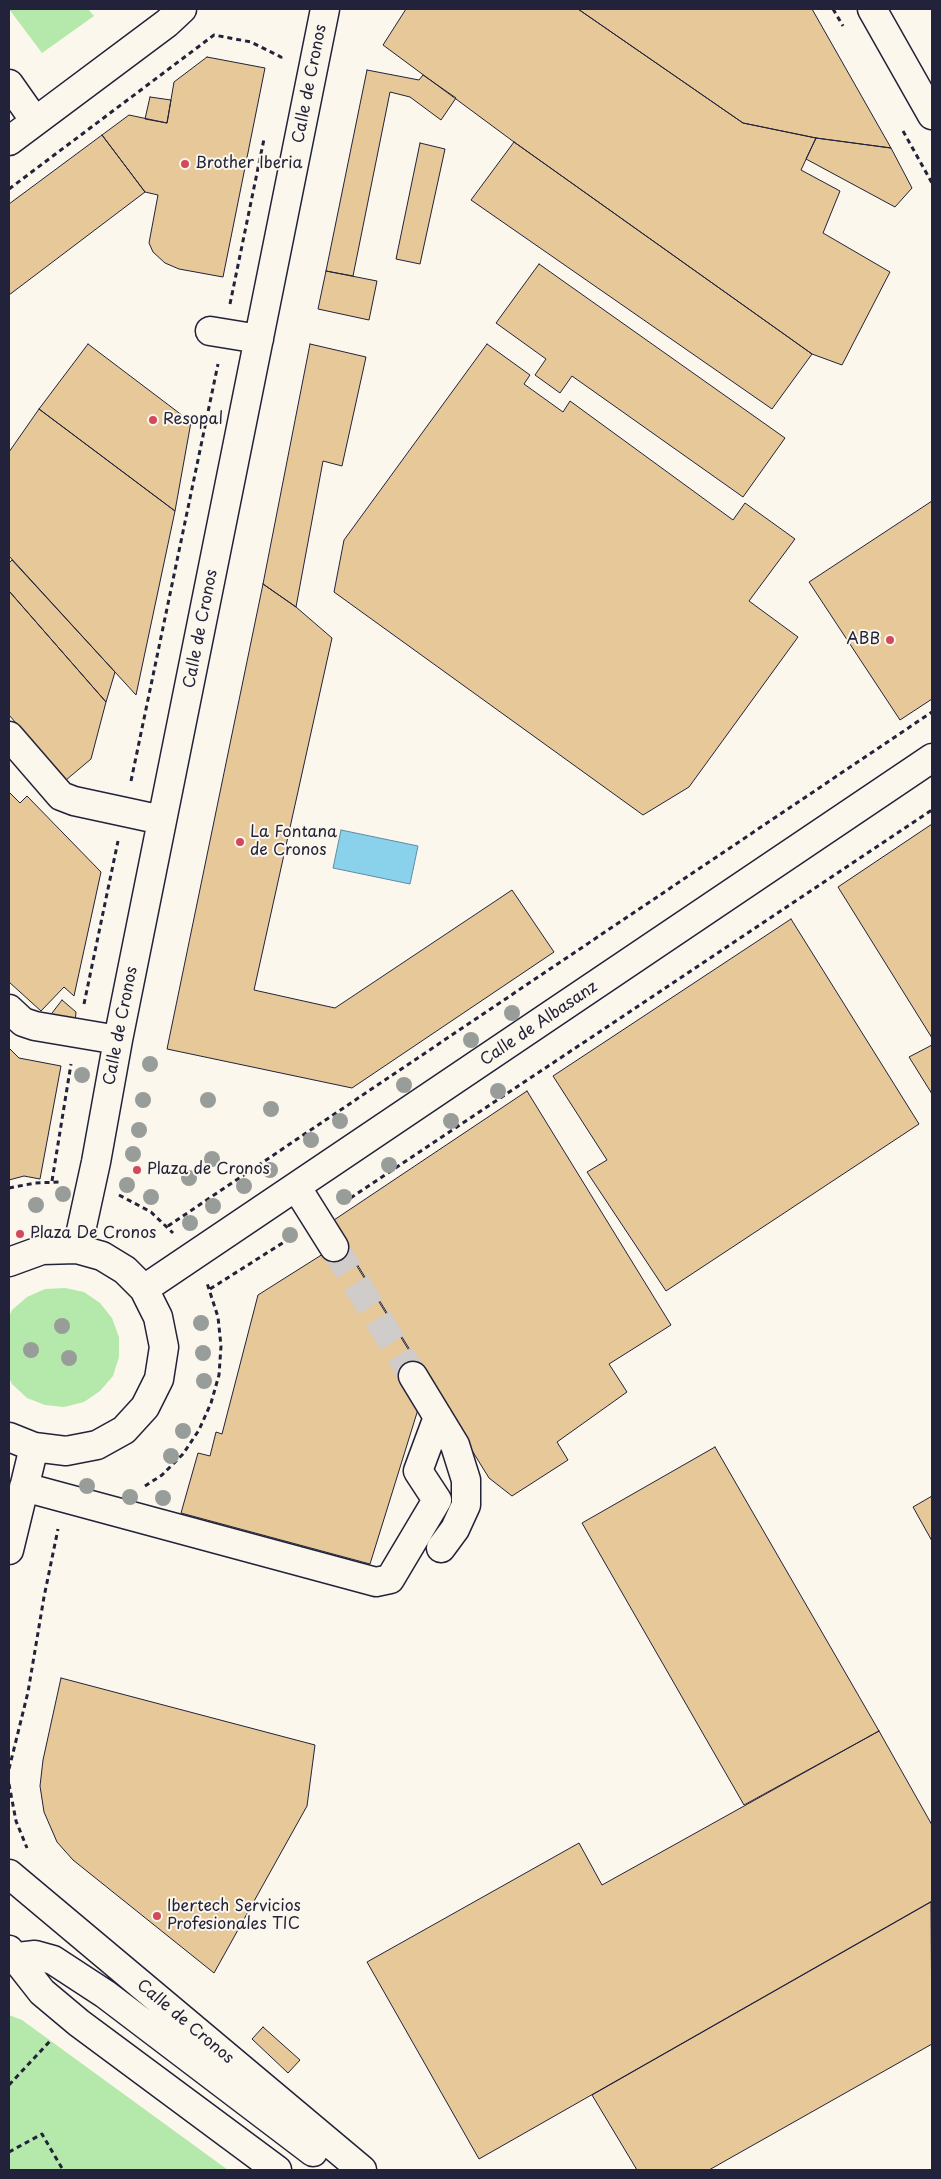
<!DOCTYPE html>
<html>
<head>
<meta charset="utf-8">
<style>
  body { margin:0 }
  #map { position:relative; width:941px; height:2179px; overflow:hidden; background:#fbf7ec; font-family:"Playpen Sans",sans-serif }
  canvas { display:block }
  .frame { position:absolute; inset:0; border:10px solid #22223b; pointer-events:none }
</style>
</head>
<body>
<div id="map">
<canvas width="941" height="2179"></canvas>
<div class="frame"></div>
</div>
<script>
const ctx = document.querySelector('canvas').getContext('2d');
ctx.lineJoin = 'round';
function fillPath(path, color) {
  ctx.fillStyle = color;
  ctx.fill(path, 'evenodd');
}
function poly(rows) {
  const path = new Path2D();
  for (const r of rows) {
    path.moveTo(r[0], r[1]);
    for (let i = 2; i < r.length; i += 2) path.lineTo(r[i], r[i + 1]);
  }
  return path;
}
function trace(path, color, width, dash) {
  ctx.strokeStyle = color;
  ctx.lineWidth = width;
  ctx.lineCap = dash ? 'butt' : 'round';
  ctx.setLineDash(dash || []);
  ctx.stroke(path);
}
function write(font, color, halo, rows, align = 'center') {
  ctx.font = font + ' "Playpen Sans",sans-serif';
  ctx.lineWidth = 4;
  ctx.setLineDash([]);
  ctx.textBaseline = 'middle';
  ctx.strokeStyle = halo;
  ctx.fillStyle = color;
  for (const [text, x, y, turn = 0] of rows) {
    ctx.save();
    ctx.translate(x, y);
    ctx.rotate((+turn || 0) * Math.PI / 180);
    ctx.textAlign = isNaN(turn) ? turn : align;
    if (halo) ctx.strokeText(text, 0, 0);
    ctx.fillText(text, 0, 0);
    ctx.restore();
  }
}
fillPath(poly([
  [9,9,88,9,94,16,42,53],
  [65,1288,84,1292,100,1303,112,1318,119,1337,119,1357,113,1376,100,1391,84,1402,64,1407,45,1405,27,1398,12,1384,9,1378,9,1317,12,1310,27,1297,45,1289],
  [9,2015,22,2020,228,2170,9,2170]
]), '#b5e9ab');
const water = poly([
  [341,830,418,846,410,884,333,868,341,830]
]);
fillPath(water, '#8ad1eb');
trace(water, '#608ba5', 1);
const building = poly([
  [406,9,578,9,743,123,816,138,801,170,840,191,823,233,890,272,842,365,812,354,514,142,383,45,406,9],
  [578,9,812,9,891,148,816,138,743,123,578,9],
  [207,57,265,68,223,277,179,269,165,263,153,252,149,243,158,195,145,192,102,135,129,115,167,123,174,82,207,57],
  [367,70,419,80,423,75,456,98,441,120,410,97,390,92,353,276,326,271,367,70],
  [150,97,171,100,167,123,145,119,150,97],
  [102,135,145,192,9,295,9,204,102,135],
  [816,138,891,148,912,188,895,207,806,159,816,138],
  [514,142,812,354,772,409,471,200,514,142],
  [420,143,445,149,420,264,396,259,420,143],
  [539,264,785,438,743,497,572,376,560,393,535,375,546,359,496,323,539,264],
  [326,271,377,281,369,320,318,309,326,271],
  [88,344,191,422,175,511,39,409,88,344],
  [310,344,366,357,342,466,323,461,296,607,263,584,310,344],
  [487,344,530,375,524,384,563,412,570,401,733,520,745,503,795,539,749,601,798,637,689,787,643,815,334,592,344,540,487,344],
  [39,409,175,511,136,695,9,556,9,452,39,409],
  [932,501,932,699,900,720,809,582,932,501],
  [12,560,115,672,106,702,9,591,9,563,12,560],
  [263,584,296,607,332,638,254,990,335,1008,512,890,554,952,352,1088,167,1049,263,584],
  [9,591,106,702,91,759,66,780,9,715,9,591],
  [9,792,20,803,27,796,101,872,74,996,64,987,41,1011,9,982,9,792],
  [932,824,932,1038,838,887,932,824],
  [791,919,919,1124,666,1291,587,1172,607,1160,553,1076,791,919],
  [62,1000,76,1012,75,1023,49,1017,62,1000],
  [932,1045,932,1094,909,1057,932,1045],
  [9,1048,19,1058,61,1066,40,1179,24,1176,9,1180,9,1048],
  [527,1091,671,1325,609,1364,627,1392,557,1442,568,1460,512,1496,489,1478,331,1222,527,1091],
  [342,1242,421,1370,420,1403,370,1564,181,1513,198,1453,210,1456,216,1432,222,1434,258,1295,342,1242],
  [715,1447,879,1731,744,1805,582,1523,715,1447],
  [932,1496,932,1541,913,1507,932,1496],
  [61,1678,315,1745,307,1806,214,1973,73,1860,57,1842,44,1812,40,1786,43,1760,61,1678],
  [879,1731,932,1825,932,1901,479,2159,367,1962,579,1843,602,1885,879,1731],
  [931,1902,932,2044,709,2170,637,2170,592,2095,931,1902],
  [263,2027,300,2060,288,2073,252,2039,263,2027]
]);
fillPath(building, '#e6c899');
trace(building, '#22223b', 1);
trace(poly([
  [334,1247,413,1376]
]), '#d0ccc9', 28, [28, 14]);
const minor = poly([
  [872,9,932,115],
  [9,84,35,121],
  [9,141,167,23,182,9],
  [210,331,259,339],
  [9,736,61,796,74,801,162,820],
  [9,1009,23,1022,35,1026,118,1040],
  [297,1188,334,1247],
  [77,1249,96,1162,118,1040,325,9],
  [9,1262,42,1250,77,1249,102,1256,125,1270,144,1289,158,1317,164,1347,159,1379,145,1407,124,1430,97,1445,66,1451,34,1447,9,1437],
  [144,1289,932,758],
  [413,1376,455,1445,466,1480,466,1505,455,1529,441,1548],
  [24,1487,376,1582,390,1579,437,1500,418,1471,438,1417],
  [9,1550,34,1447],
  [9,1874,362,2170],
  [9,1950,42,1992,79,2023,277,2170],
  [9,1958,35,1955,53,1960,105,1994,313,2152]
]);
trace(minor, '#22223b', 31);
trace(poly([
  [833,9,843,26],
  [903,131,932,183],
  [9,189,214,35,251,42,281,57,281,59],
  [230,304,264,139],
  [131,781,218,364],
  [84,1004,118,841],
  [52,1181,71,1064],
  [9,1188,35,1183,60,1182],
  [119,1195,151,1212,173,1233],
  [343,1203,932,810],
  [168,1226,932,712],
  [210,1289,292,1237],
  [145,1486,162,1475,183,1454,199,1430,211,1403,219,1375,221,1346,218,1317,207,1283],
  [9,1769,28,1692,44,1597,58,1529],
  [9,1784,16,1821,27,1848],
  [9,2085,51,2040],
  [9,2152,42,2134,63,2170]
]), '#22223b', 3, [5, 4]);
trace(minor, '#fbf7ec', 28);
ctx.fillStyle = '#989d9a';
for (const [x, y] of [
  [512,1013],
  [471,1040],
  [150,1064],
  [82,1075],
  [404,1085],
  [498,1091],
  [143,1100],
  [208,1100],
  [271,1109],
  [340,1121],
  [451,1121],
  [139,1130],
  [311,1140],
  [133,1154],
  [212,1159],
  [389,1165],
  [270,1170],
  [189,1178],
  [127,1185],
  [244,1186],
  [63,1194],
  [151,1197],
  [344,1197],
  [36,1205],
  [213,1206],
  [190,1223],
  [290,1235],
  [201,1323],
  [62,1326],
  [31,1350],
  [203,1353],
  [69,1358],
  [204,1381],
  [183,1431],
  [171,1456],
  [87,1486],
  [130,1497],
  [163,1498]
]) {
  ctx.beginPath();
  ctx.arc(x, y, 8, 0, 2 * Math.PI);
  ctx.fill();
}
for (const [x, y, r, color] of [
  [185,164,5,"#d1495b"],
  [153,420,5,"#d1495b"],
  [890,640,5,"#d1495b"],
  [240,842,5,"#d1495b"],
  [137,1170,5,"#d1495b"],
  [20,1234,5,"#d1495b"],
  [157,1916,5,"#d1495b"]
]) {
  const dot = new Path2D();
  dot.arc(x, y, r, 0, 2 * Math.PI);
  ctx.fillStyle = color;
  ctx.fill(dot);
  trace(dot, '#fbf7ec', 2);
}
write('16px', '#22223b', '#fbf7ec', [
  ["Calle de Cronos",310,84,-79],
  ["Calle de Cronos",201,629,-79],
  ["Calle de Albasanz",539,1024,-34],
  ["Calle de Cronos",121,1026,-79],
  ["Calle de Cronos",185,2022,40]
]);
write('16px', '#22223b', '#fbf7ec', [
  ["Brother Iberia",195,164],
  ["Resopal",163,420],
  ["ABB",880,640,"right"],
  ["La Fontana",250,833],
  ["de Cronos",250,851],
  ["Plaza de Cronos",147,1170],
  ["Plaza De Cronos",30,1234],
  ["Ibertech Servicios",167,1907],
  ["Profesionales TIC",167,1925]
], 'left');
</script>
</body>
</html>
